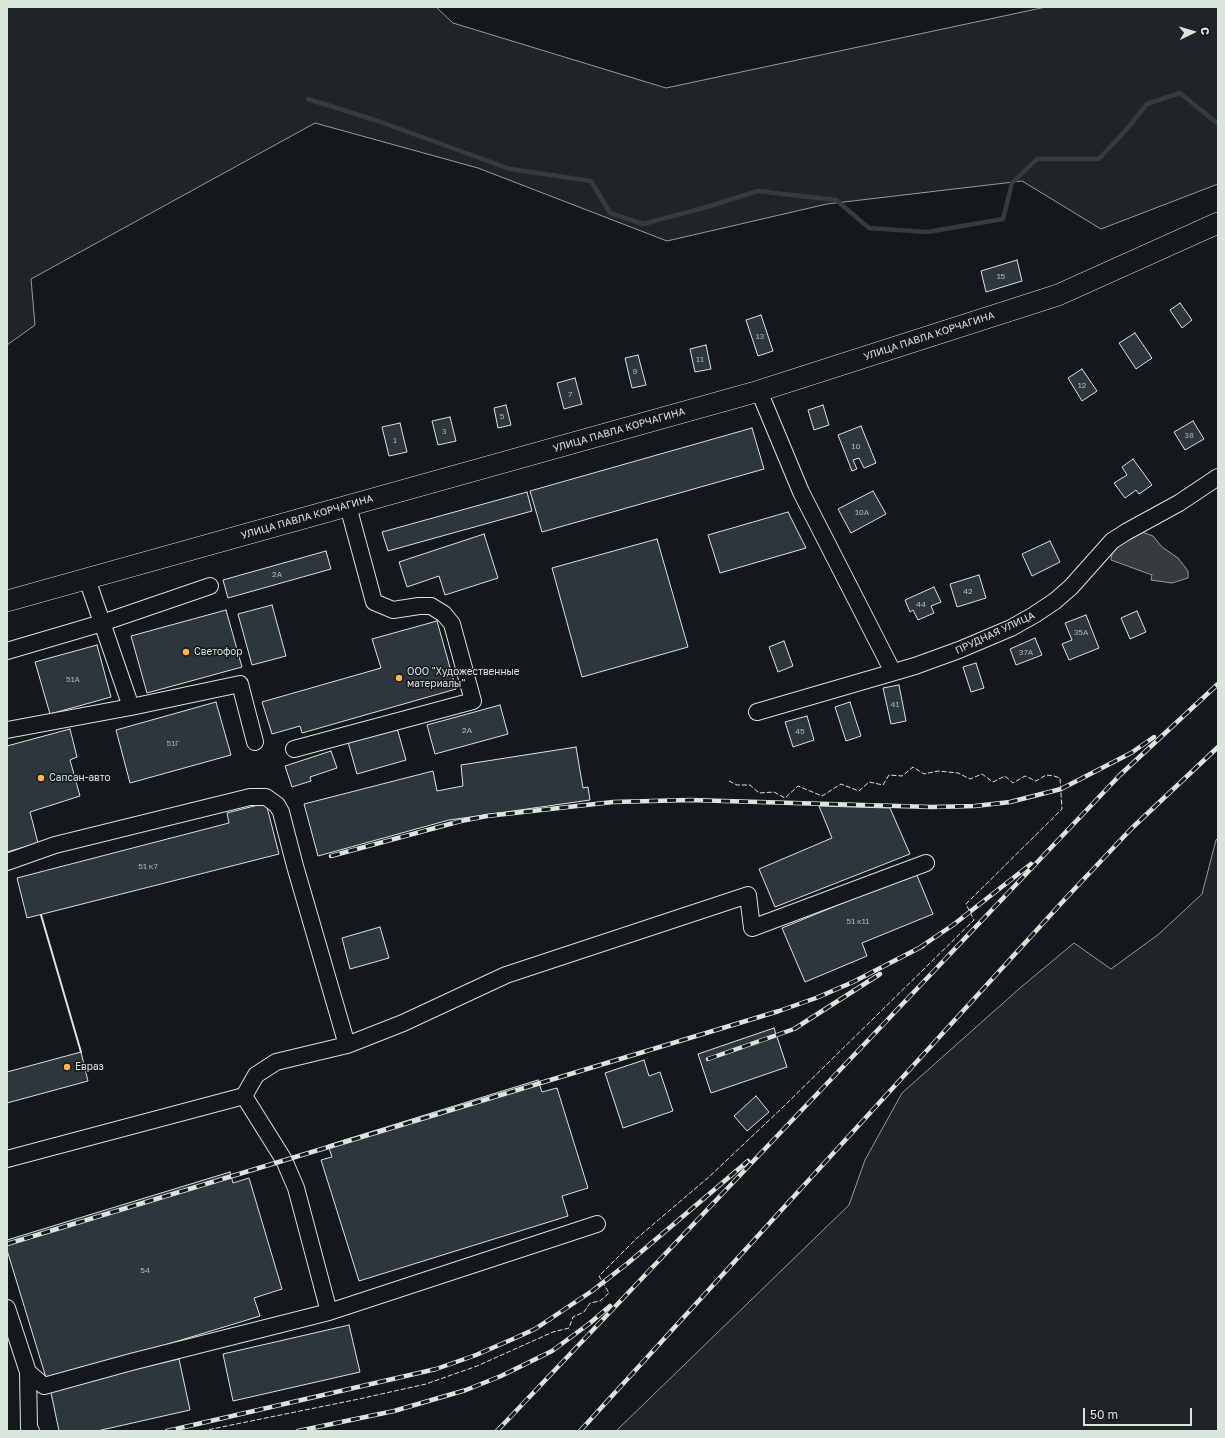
<!DOCTYPE html>
<html>
<head>
<meta charset="utf-8">
<style>
  body { margin:0 }
  #map { position:relative; width:1225px; height:1438px; overflow:hidden; background:#14181c; font-family:"Golos Text",sans-serif }
  canvas { display:block }
  .frame { position:absolute; inset:0; border:8px solid #d8e6dc; pointer-events:none }
  .north { position:absolute; left:1173px; top:12px; width:40px; height:40px; -webkit-text-stroke:3px #14181c; paint-order:stroke; rotate:85deg; font-size:11px; font-weight:700; line-height:16px; text-align:center; color:#d8e6dc }
  .north::after { content:''; display:block; margin:auto; width:14px; height:18px; background:#d8e6dc; clip-path:polygon(50% 0,100% 100%,50% 72%,0 100%) }
  .scale { position:absolute; left:1083px; top:1408px; width:109px; height:18px; box-sizing:border-box; border:2px solid #d8e6dc; border-top:0; padding-left:5px; font-size:12px; line-height:14px; white-space:nowrap; color:#d8e6dc; -webkit-text-stroke:3px #14181c; paint-order:stroke }
</style>
</head>
<body>
<div id="map">
<canvas width="1225" height="1438"></canvas>
<div class="frame"></div>
<div class="north">С</div>
<div class="scale">50 m</div>
</div>
<script>
const ctx = document.querySelector('canvas').getContext('2d');
ctx.lineJoin = 'round';
function fillPath(path, color) {
  ctx.fillStyle = color;
  ctx.fill(path, 'evenodd');
}
function poly(rows) {
  const path = new Path2D();
  for (const r of rows) {
    path.moveTo(r[0], r[1]);
    for (let i = 2; i < r.length; i += 2) path.lineTo(r[i], r[i + 1]);
  }
  return path;
}
function trace(path, color, width, dash) {
  ctx.strokeStyle = color;
  ctx.lineWidth = width;
  ctx.lineCap = dash ? 'butt' : 'round';
  ctx.setLineDash(dash || []);
  ctx.stroke(path);
}
function write(font, color, halo, rows, align = 'center') {
  ctx.font = font + ' "Golos Text",sans-serif';
  ctx.lineWidth = 3;
  ctx.setLineDash([]);
  ctx.textBaseline = 'middle';
  ctx.strokeStyle = halo;
  ctx.fillStyle = color;
  for (const [text, x, y, turn = 0] of rows) {
    ctx.save();
    ctx.translate(x, y);
    ctx.rotate((+turn || 0) * Math.PI / 180);
    ctx.textAlign = isNaN(turn) ? turn : align;
    if (halo) ctx.strokeText(text, 0, 0);
    ctx.fillText(text, 0, 0);
    ctx.restore();
  }
}
const green = poly([
  [7,7,436,7,453,23,666,88,1046,7,1218,7,1218,184,1101,229,1022,181,827,204,667,241,478,168,315,123,31,279,35,325,7,345,7,7],
  [1218,838,1218,1431,616,1431,849,1205,865,1160,902,1093,1020,988,1074,943,1111,969,1159,934,1202,894,1216,840,1218,838]
]);
fillPath(green, '#202428');
trace(green, '#939e99', 1);
const water = poly([
  [1142,532,1153,536,1162,547,1178,558,1188,571,1188,578,1172,583,1151,580,1152,575,1111,560,1112,554,1119,544,1142,532]
]);
fillPath(water, '#363b3e');
trace(water, '#939e99', 1);
trace(poly([
  [308,99,378,121,510,169,591,181,610,213,643,224,707,207,757,191,836,200,869,228,927,232,1003,219,1012,183,1037,159,1099,159,1126,130,1147,104,1180,93,1218,124]
]), '#363b3e', 4.5);
const building = poly([
  [1017,260,1022,281,986,292,981,271,1017,260],
  [1180,303,1192,320,1182,328,1170,310,1180,303],
  [761,315,773,351,758,356,746,320,761,315],
  [1135,333,1152,358,1136,369,1119,343,1135,333],
  [706,345,711,369,695,372,690,349,706,345],
  [638,355,646,385,632,388,625,358,638,355],
  [1082,369,1097,391,1082,401,1068,378,1082,369],
  [575,378,582,404,564,409,557,383,575,378],
  [506,405,511,425,498,428,494,408,506,405],
  [823,405,829,425,814,430,808,410,823,405],
  [450,417,456,441,438,445,432,421,450,417],
  [1193,421,1204,439,1185,450,1174,432,1193,421],
  [400,423,407,452,389,456,382,427,400,423],
  [861,426,876,463,864,468,859,458,853,460,857,469,852,471,838,435,861,426],
  [752,428,764,469,542,532,530,491,752,428],
  [1133,459,1152,485,1139,494,1136,490,1125,498,1114,483,1127,475,1122,467,1133,459],
  [873,491,886,514,851,533,838,509,873,491],
  [527,492,532,511,388,551,382,532,527,492],
  [788,512,806,548,720,573,708,535,788,512],
  [484,534,498,578,445,595,439,576,407,587,399,562,484,534],
  [657,539,688,647,582,677,552,568,657,539],
  [1050,541,1060,562,1032,576,1022,554,1050,541],
  [326,551,331,569,228,598,223,580,326,551],
  [979,575,986,598,957,607,950,584,979,575],
  [934,587,941,602,931,606,934,613,918,620,913,610,910,612,905,600,934,587],
  [272,605,286,656,252,665,238,614,272,605],
  [226,610,242,667,147,693,131,636,226,610],
  [1137,611,1146,632,1130,639,1121,618,1137,611],
  [1086,615,1099,648,1069,660,1062,644,1072,640,1065,623,1086,615],
  [437,621,456,689,302,733,300,726,272,734,262,702,381,668,372,639,437,621],
  [1035,638,1042,655,1016,665,1010,649,1035,638],
  [784,641,793,666,778,672,769,647,784,641],
  [97,645,111,697,50,714,35,662,97,645],
  [976,663,984,688,971,692,963,667,976,663],
  [899,685,906,721,891,724,883,688,899,685],
  [216,702,231,755,130,783,116,730,216,702],
  [850,702,861,736,846,741,835,707,850,702],
  [500,705,508,734,435,754,427,725,500,705],
  [807,716,814,740,793,747,785,722,807,716],
  [397,728,406,760,357,774,348,742,397,728],
  [70,729,77,757,70,760,80,796,30,812,38,843,7,852,7,746,70,729],
  [576,747,583,788,588,787,590,800,449,820,318,856,304,804,433,771,437,791,463,786,461,765,576,747],
  [331,751,337,768,310,777,311,781,292,787,285,766,331,751],
  [266,803,279,854,27,918,17,878,229,823,227,813,266,803],
  [819,806,890,808,910,854,775,907,759,869,832,838,819,806],
  [916,873,933,914,862,943,867,956,805,982,782,928,916,873],
  [380,927,389,958,350,969,342,938,380,927],
  [774,1028,787,1067,711,1093,698,1054,774,1028],
  [81,1052,88,1081,7,1103,7,1072,81,1052],
  [644,1060,649,1076,660,1072,673,1111,623,1128,605,1073,644,1060],
  [538,1080,542,1092,557,1088,588,1188,562,1196,568,1216,359,1281,321,1160,332,1157,328,1145,538,1080],
  [756,1096,769,1112,747,1131,734,1116,756,1096],
  [230,1172,233,1183,249,1178,282,1289,254,1298,260,1316,47,1381,7,1250,7,1240,230,1172],
  [349,1325,360,1372,233,1401,223,1354,349,1325],
  [179,1359,190,1410,97,1431,59,1431,50,1388,179,1359]
]);
fillPath(building, '#2c363c');
trace(building, '#d8e6dc', 1);
const minor = poly([
  [759,391,801,492,893,672],
  [87,579,131,707,240,684,255,742],
  [7,651,102,623,210,586],
  [757,712,915,666,959,650,1011,628,1034,615,1055,601,1071,587,1112,541,1126,532,1179,503,1218,477],
  [7,730,131,707],
  [294,749,473,701,452,624,444,614,431,606,419,606,393,610,374,602,348,506],
  [7,862,55,845,250,797,266,797,277,805,281,812,295,866,347,1045],
  [244,1096,284,1160,296,1188,329,1312],
  [7,1159,244,1096,256,1075,276,1062,347,1045,403,1023,506,975,748,895,752,928,926,863],
  [7,1308,28,1372,29,1428,31,1431],
  [28,1372,44,1386,131,1362,329,1312,597,1224]
]);
const major = poly([
  [7,601,759,391,1058,295,1218,223]
]);
trace(minor, '#d8e6dc', 18);
trace(major, '#d8e6dc', 22);
trace(minor, '#14181c', 16);
trace(major, '#14181c', 21);
const rail = poly([
  [331,856,461,821,487,816,613,802,690,800,932,807,975,806,1010,802,1061,789,1131,753,1154,737],
  [919,948,953,925,1031,864],
  [708,1059,794,1029,880,974],
  [7,1244,779,1011,816,998,853,982,923,946],
  [167,1431,436,1369,476,1355,513,1339,535,1329,592,1291,628,1263,748,1161],
  [298,1431,394,1411,466,1390,501,1376,552,1351,590,1323,610,1306],
  [497,1431,1120,775,1218,684],
  [580,1431,1066,898,1132,828,1218,747]
]);
trace(rail, '#d8e6dc', 4.5);
trace(rail, '#14181c', 3, [9]);
trace(poly([
  [202,1431,359,1399,426,1384,477,1366,553,1332,569,1328,573,1317,584,1312,590,1303,600,1301,609,1293,599,1276,636,1239,710,1176,781,1109,974,920,966,904,1062,809,1060,778,1054,776,1046,775,1036,781,1025,776,1013,783,1005,776,993,782,982,774,970,779,958,773,938,771,924,774,913,767,902,776,889,775,883,785,869,782,859,791,841,784,822,796,798,786,785,798,774,792,759,793,750,785,737,785,729,781]
]), '#d8e6dc', 1, [5, 2]);
trace(poly([
  [41,915,81,1052]
]), '#d8e6dc', 2);
for (const [x, y, r, color] of [
  [186,652,4,"#ffb74d"],
  [399,678,4,"#ffb74d"],
  [41,778,4,"#ffb74d"],
  [67,1067,4,"#ffb74d"]
]) {
  const dot = new Path2D();
  dot.arc(x, y, r, 0, 2 * Math.PI);
  ctx.fillStyle = color;
  ctx.fill(dot);
  trace(dot, '#14181c', 1.5);
}
write('8px', '#adbab4', null, [
  ["15",1001,276],
  ["13",760,336],
  ["11",700,359],
  ["9",635,371],
  ["12",1082,385],
  ["7",570,394],
  ["5",502,416],
  ["3",444,431],
  ["38",1189,435],
  ["1",395,440],
  ["10",856,446],
  ["10А",862,512],
  ["2А",277,574],
  ["42",968,591],
  ["44",921,604],
  ["35А",1081,632],
  ["37А",1026,652],
  ["51А",73,679],
  ["41",895,704],
  ["2А",467,730],
  ["45",800,731],
  ["51Г",173,743],
  ["51 к7",148,866],
  ["51 к11",858,921],
  ["54",145,1270]
]);
write('10px', '#d8e6dc', '#14181c', [
  ["УЛИЦА ПАВЛА КОРЧАГИНА",929,336,-18],
  ["УЛИЦА ПАВЛА КОРЧАГИНА",619,430,-16],
  ["УЛИЦА ПАВЛА КОРЧАГИНА",307,517,-16],
  ["ПРУДНАЯ УЛИЦА",995,633,-25]
]);
write('10px', '#d8e6dc', '#14181c', [
  ["Светофор",194,652],
  ["ООО \"Художественные",407,672],
  ["материалы\"",407,684],
  ["Сапсан-авто",49,778],
  ["Евраз",75,1067]
], 'left');
</script>
</body>
</html>
